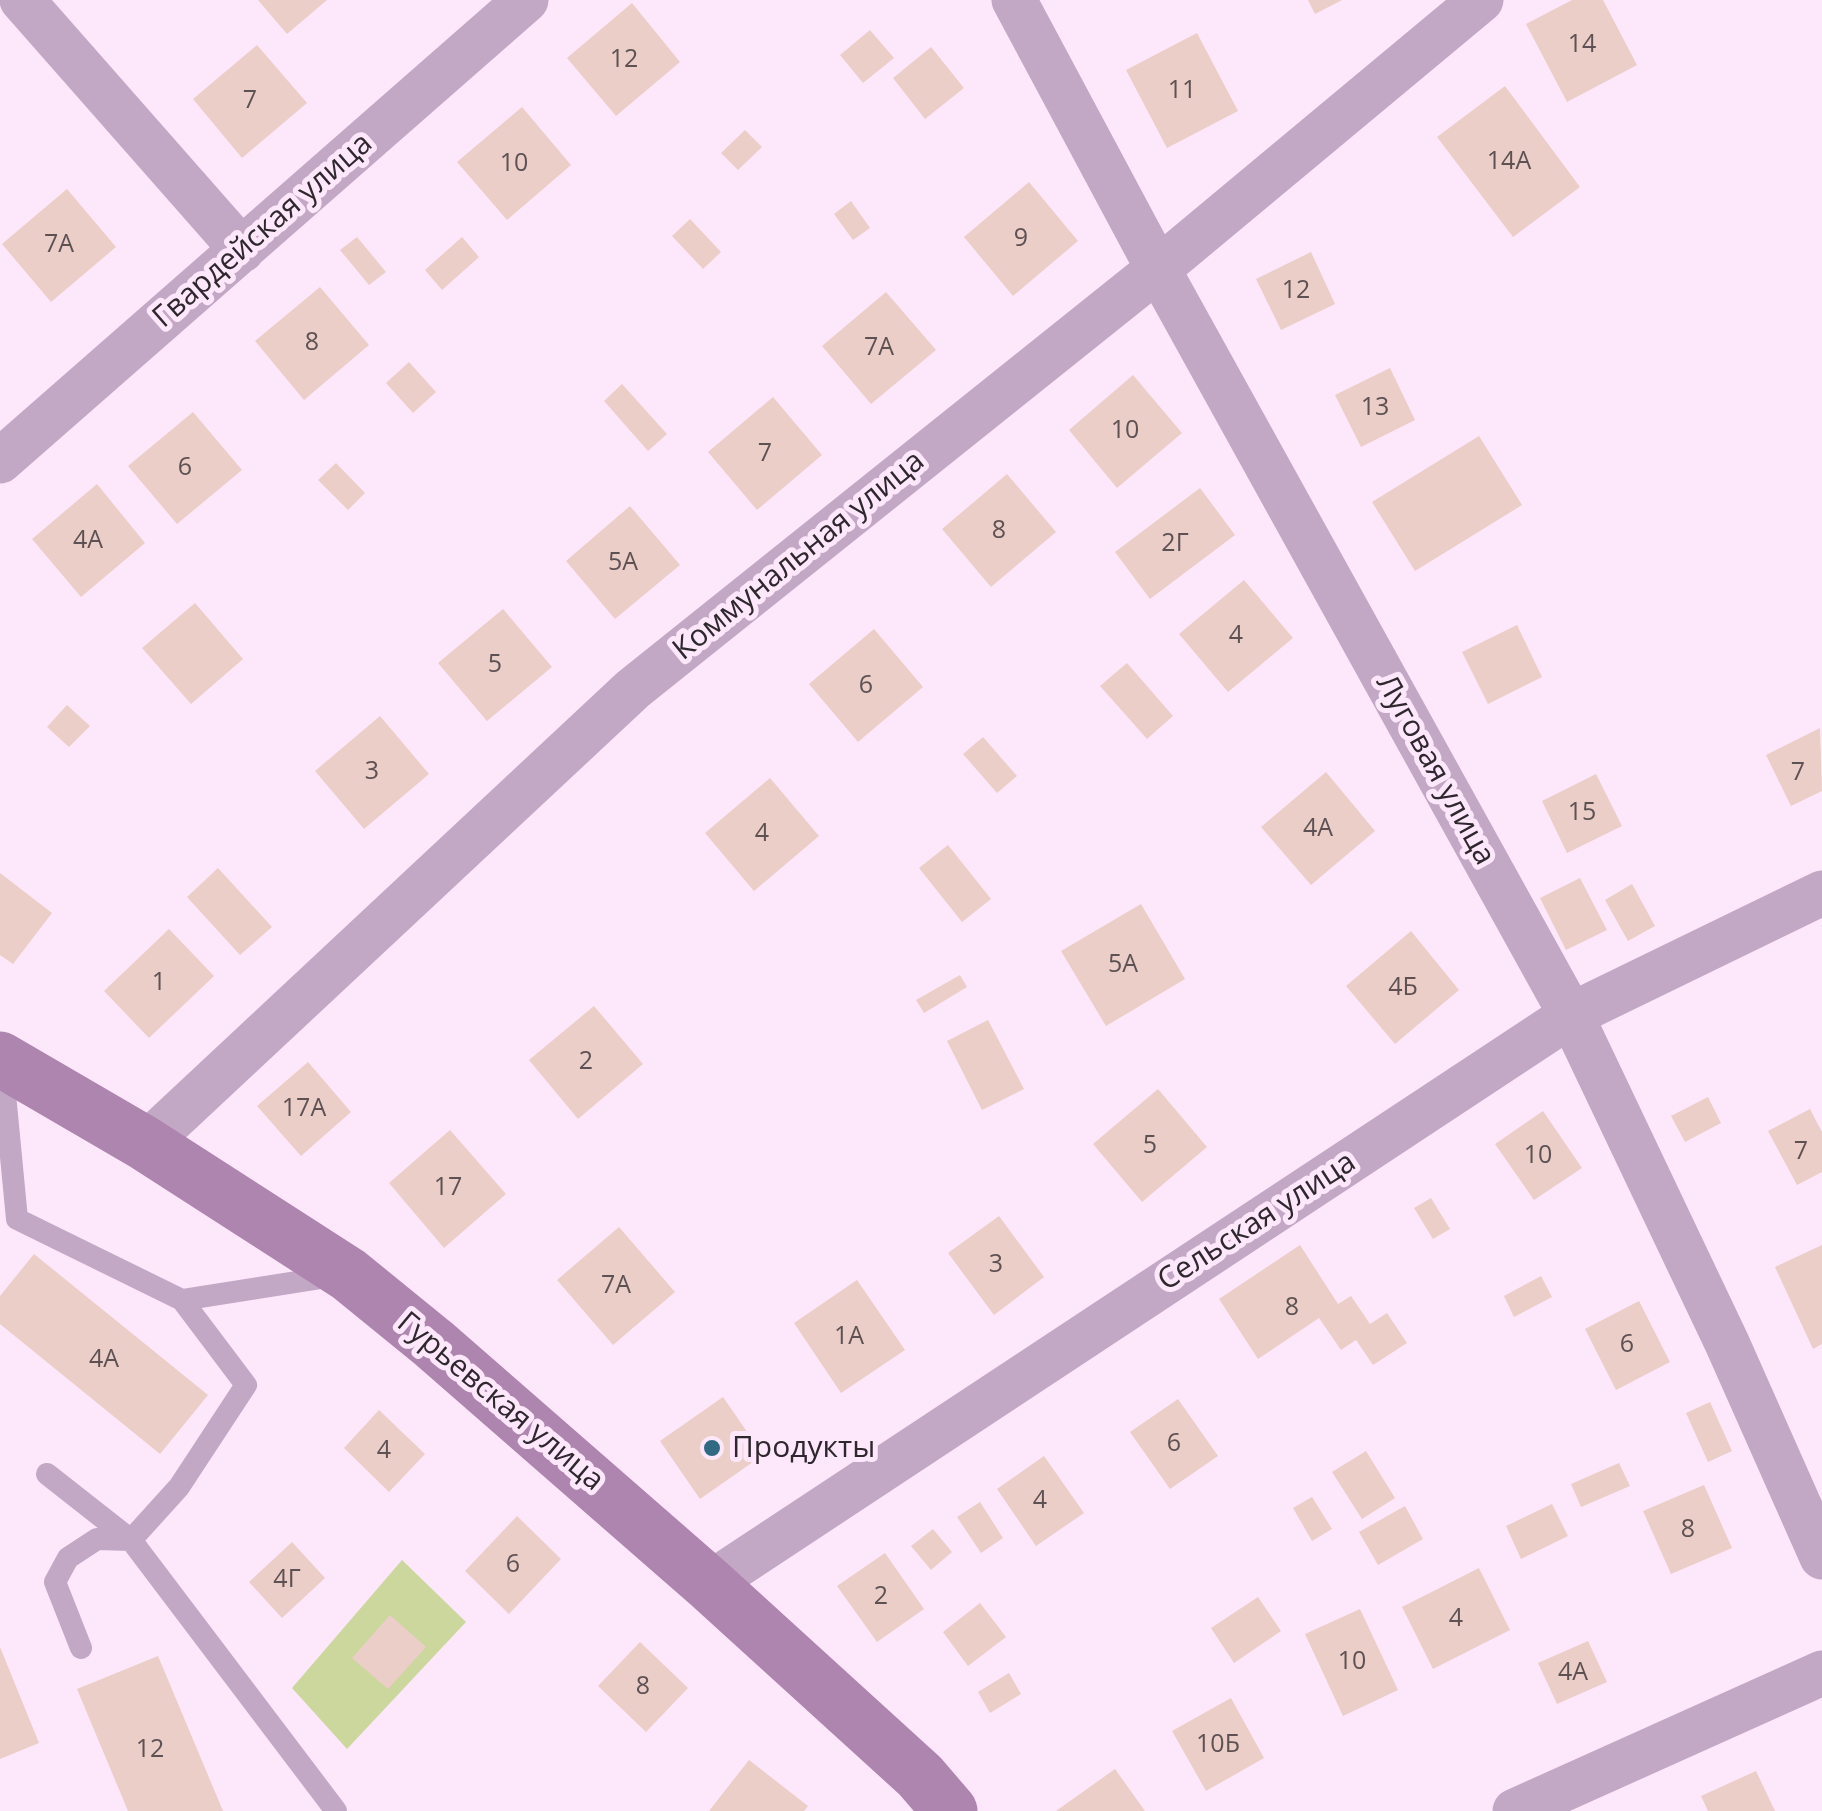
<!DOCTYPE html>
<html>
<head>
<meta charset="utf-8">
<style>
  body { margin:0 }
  canvas { display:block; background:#fde7fb }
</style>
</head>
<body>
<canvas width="1822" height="1811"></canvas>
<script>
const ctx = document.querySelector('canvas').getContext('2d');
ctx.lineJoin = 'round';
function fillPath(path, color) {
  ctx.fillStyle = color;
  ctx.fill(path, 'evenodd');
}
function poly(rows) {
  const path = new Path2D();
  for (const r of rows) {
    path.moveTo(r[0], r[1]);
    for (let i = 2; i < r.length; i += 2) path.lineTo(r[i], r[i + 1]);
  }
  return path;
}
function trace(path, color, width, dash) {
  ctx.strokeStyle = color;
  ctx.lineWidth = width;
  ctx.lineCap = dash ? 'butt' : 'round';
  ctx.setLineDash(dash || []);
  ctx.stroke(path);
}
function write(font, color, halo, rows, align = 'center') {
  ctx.font = font + ' "Open Sans",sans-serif';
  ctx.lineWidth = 10;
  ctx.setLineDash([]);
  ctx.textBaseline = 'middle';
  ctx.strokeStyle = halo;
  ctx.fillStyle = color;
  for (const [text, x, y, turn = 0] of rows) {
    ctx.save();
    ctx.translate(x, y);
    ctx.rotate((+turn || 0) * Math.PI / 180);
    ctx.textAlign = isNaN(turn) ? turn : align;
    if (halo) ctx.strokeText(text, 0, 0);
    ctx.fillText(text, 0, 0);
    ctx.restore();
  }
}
fillPath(poly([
  [402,1560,466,1622,347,1749,292,1688]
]), '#ccd79e');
fillPath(poly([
  [258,0,327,0,287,34],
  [1308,0,1342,0,1315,14],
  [1572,0,1603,0,1637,65,1567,102,1526,24],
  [632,3,680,62,616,116,567,58],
  [870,30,894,58,863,83,840,55],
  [1197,33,1238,111,1167,148,1126,70],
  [257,45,307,103,242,158,193,99],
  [931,47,964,88,925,119,893,78],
  [1505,86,1580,187,1513,237,1437,137],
  [522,107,571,165,507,220,457,162],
  [745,130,762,147,738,170,721,153],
  [1029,182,1078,241,1013,296,964,237],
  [67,189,116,247,51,302,2,244],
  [851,201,870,228,853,240,834,214],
  [690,219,721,252,703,269,672,236],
  [357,237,386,272,369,285,340,250],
  [462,237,479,257,442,290,425,270],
  [1311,252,1335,304,1281,330,1256,279],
  [320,287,369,345,304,400,255,341],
  [886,292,936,350,871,404,822,346],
  [409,362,436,392,413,413,386,383],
  [1390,368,1415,420,1361,447,1335,395],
  [1133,375,1182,433,1117,488,1069,430],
  [622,384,667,434,648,451,604,401],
  [773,397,822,455,757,510,708,452],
  [193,412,242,470,177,524,128,466],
  [1479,436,1522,505,1415,571,1372,502],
  [336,463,365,493,348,510,318,480],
  [1007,474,1056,532,991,587,942,529],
  [97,484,145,543,81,597,32,539],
  [1200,488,1235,535,1150,599,1115,552],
  [630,506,680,565,615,619,566,561],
  [1244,580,1293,638,1228,692,1179,634],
  [195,603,243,659,191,704,142,648],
  [503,609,552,667,487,721,438,663],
  [1517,625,1542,677,1488,704,1462,652],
  [874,629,923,687,858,742,809,684],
  [1127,663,1173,716,1147,739,1100,686],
  [67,705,90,726,69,747,47,727],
  [380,716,429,774,364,829,315,771],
  [1820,728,1822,791,1791,806,1766,755],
  [983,737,1017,776,997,793,963,754],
  [1326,772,1375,831,1311,885,1261,827],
  [1596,774,1622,826,1567,853,1542,801],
  [770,778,819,836,754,891,705,833],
  [948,845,991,899,962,922,919,868],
  [218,868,272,927,240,955,187,897],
  [0,873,52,913,13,964,0,955],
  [1580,878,1607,930,1566,950,1540,898],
  [1632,884,1655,926,1628,941,1605,900],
  [1141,904,1185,979,1106,1026,1061,951],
  [169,929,214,976,149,1038,104,991],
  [1411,931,1459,990,1395,1044,1346,986],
  [960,975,967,987,924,1013,916,1000],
  [594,1006,643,1064,578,1119,529,1060],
  [988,1020,1024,1089,982,1110,947,1041],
  [308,1062,351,1112,301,1156,257,1106],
  [1158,1089,1207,1147,1142,1202,1093,1144],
  [1708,1097,1721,1123,1685,1142,1671,1116],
  [1810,1109,1822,1132,1822,1172,1797,1185,1768,1131],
  [1543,1111,1582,1168,1534,1200,1495,1144],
  [450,1130,506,1194,444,1248,389,1183],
  [1431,1198,1450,1229,1433,1239,1414,1208],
  [999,1216,1044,1277,994,1315,948,1253],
  [619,1227,675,1292,613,1345,557,1280],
  [1300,1245,1338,1304,1351,1296,1370,1324,1387,1313,1407,1343,1373,1365,1356,1340,1341,1350,1319,1318,1258,1359,1219,1299],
  [1822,1245,1822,1344,1813,1349,1775,1267],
  [34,1254,208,1395,160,1454,0,1324,0,1296],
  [1541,1276,1552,1297,1514,1317,1504,1296],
  [857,1280,905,1350,841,1393,794,1323],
  [1639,1301,1670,1362,1616,1390,1585,1329],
  [723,1397,763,1455,700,1499,660,1441],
  [1178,1399,1218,1456,1170,1489,1130,1432],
  [1710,1402,1732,1451,1708,1462,1686,1413],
  [379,1410,425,1454,389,1492,344,1448],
  [1366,1451,1395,1498,1362,1519,1332,1472],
  [1044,1456,1084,1513,1036,1546,997,1489],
  [1619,1463,1630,1486,1581,1507,1571,1484],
  [1704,1485,1732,1548,1671,1574,1643,1511],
  [1312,1497,1332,1529,1312,1541,1293,1508],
  [980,1502,1003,1538,981,1553,957,1517],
  [1552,1504,1568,1536,1521,1559,1506,1526],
  [1405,1506,1423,1539,1378,1565,1359,1532],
  [517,1516,561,1559,509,1614,465,1571],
  [933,1529,952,1552,931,1570,911,1546],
  [292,1542,325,1578,282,1618,249,1582],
  [885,1553,924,1609,877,1642,837,1586],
  [1479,1568,1510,1630,1433,1669,1402,1607],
  [1258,1597,1281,1631,1234,1663,1211,1628],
  [980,1603,1006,1637,968,1666,943,1632],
  [1360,1609,1398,1690,1343,1716,1305,1634],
  [390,1615,426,1647,388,1689,352,1658],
  [1588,1641,1607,1682,1557,1704,1538,1663],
  [640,1642,688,1688,646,1732,598,1686],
  [0,1647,39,1743,0,1759],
  [158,1656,223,1811,128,1811,77,1689],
  [1009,1673,1021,1694,990,1713,978,1692],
  [1231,1698,1264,1758,1206,1791,1172,1731],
  [749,1760,808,1806,804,1811,709,1811],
  [1115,1769,1145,1811,1056,1811],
  [1756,1771,1775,1811,1708,1811,1701,1796]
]), '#ebcec7');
trace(poly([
  [2,1063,17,1219,182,1300],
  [47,1474,131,1540,336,1811],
  [81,1648,55,1582,68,1558,97,1539,131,1540,179,1487,246,1385,182,1300,334,1276]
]), '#c3a8c5', 22);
trace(poly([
  [22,0,242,250],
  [1014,0,1158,269,1571,1015,1727,1343,1822,1557],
  [0,461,526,0],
  [146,1144,633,689,1158,269,1481,0],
  [709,1584,1571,1015,1822,893],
  [1515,1811,1822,1673]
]), '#c3a8c5', 45);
trace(poly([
  [0,1059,146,1144,348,1274,434,1344,709,1584,920,1776,950,1811]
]), '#ad85af', 55);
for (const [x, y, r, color] of [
  [712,1448,10,"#2f6a82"]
]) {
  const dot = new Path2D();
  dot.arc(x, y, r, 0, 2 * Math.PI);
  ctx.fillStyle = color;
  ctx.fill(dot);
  trace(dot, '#fde7fb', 4);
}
write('25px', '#5e5154', null, [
  ["14",1582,45],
  ["12",624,60],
  ["11",1182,91],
  ["7",250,101],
  ["14А",1509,162],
  ["10",514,164],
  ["9",1021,239],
  ["7А",59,245],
  ["12",1296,291],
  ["8",312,343],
  ["7А",879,348],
  ["13",1375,408],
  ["10",1125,431],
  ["7",765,454],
  ["6",185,468],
  ["8",999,531],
  ["4А",88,541],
  ["2Г",1175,544],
  ["5А",623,563],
  ["4",1236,636],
  ["5",495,665],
  ["6",866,686],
  ["3",372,772],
  ["7",1798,773],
  ["15",1582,813],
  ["4А",1318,829],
  ["4",762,834],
  ["5А",1123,965],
  ["1",159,983],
  ["4Б",1403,988],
  ["2",586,1062],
  ["17А",304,1109],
  ["5",1150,1146],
  ["7",1801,1152],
  ["10",1538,1156],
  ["17",448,1188],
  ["3",996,1265],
  ["7А",616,1286],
  ["8",1292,1308],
  ["1А",849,1337],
  ["6",1627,1345],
  ["4А",104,1360],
  ["6",1174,1444],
  ["4",384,1451],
  ["4",1040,1501],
  ["8",1688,1530],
  ["6",513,1565],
  ["4Г",287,1580],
  ["2",881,1597],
  ["4",1456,1619],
  ["10",1352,1662],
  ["4А",1573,1673],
  ["8",643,1687],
  ["10Б",1218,1745],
  ["12",150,1750]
]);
write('30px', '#2f272e', '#fde7fb', [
  ["Гвардейская улица",263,231,-41],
  ["Коммунальная улица",799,556,-39],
  ["Луговая улица",1435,770,61],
  ["Сельская улица",1257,1222,-33],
  ["Гурьевская улица",500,1402,40]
]);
write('30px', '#2f272e', '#fde7fb', [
  ["Продукты",732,1448]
], 'left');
</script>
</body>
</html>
